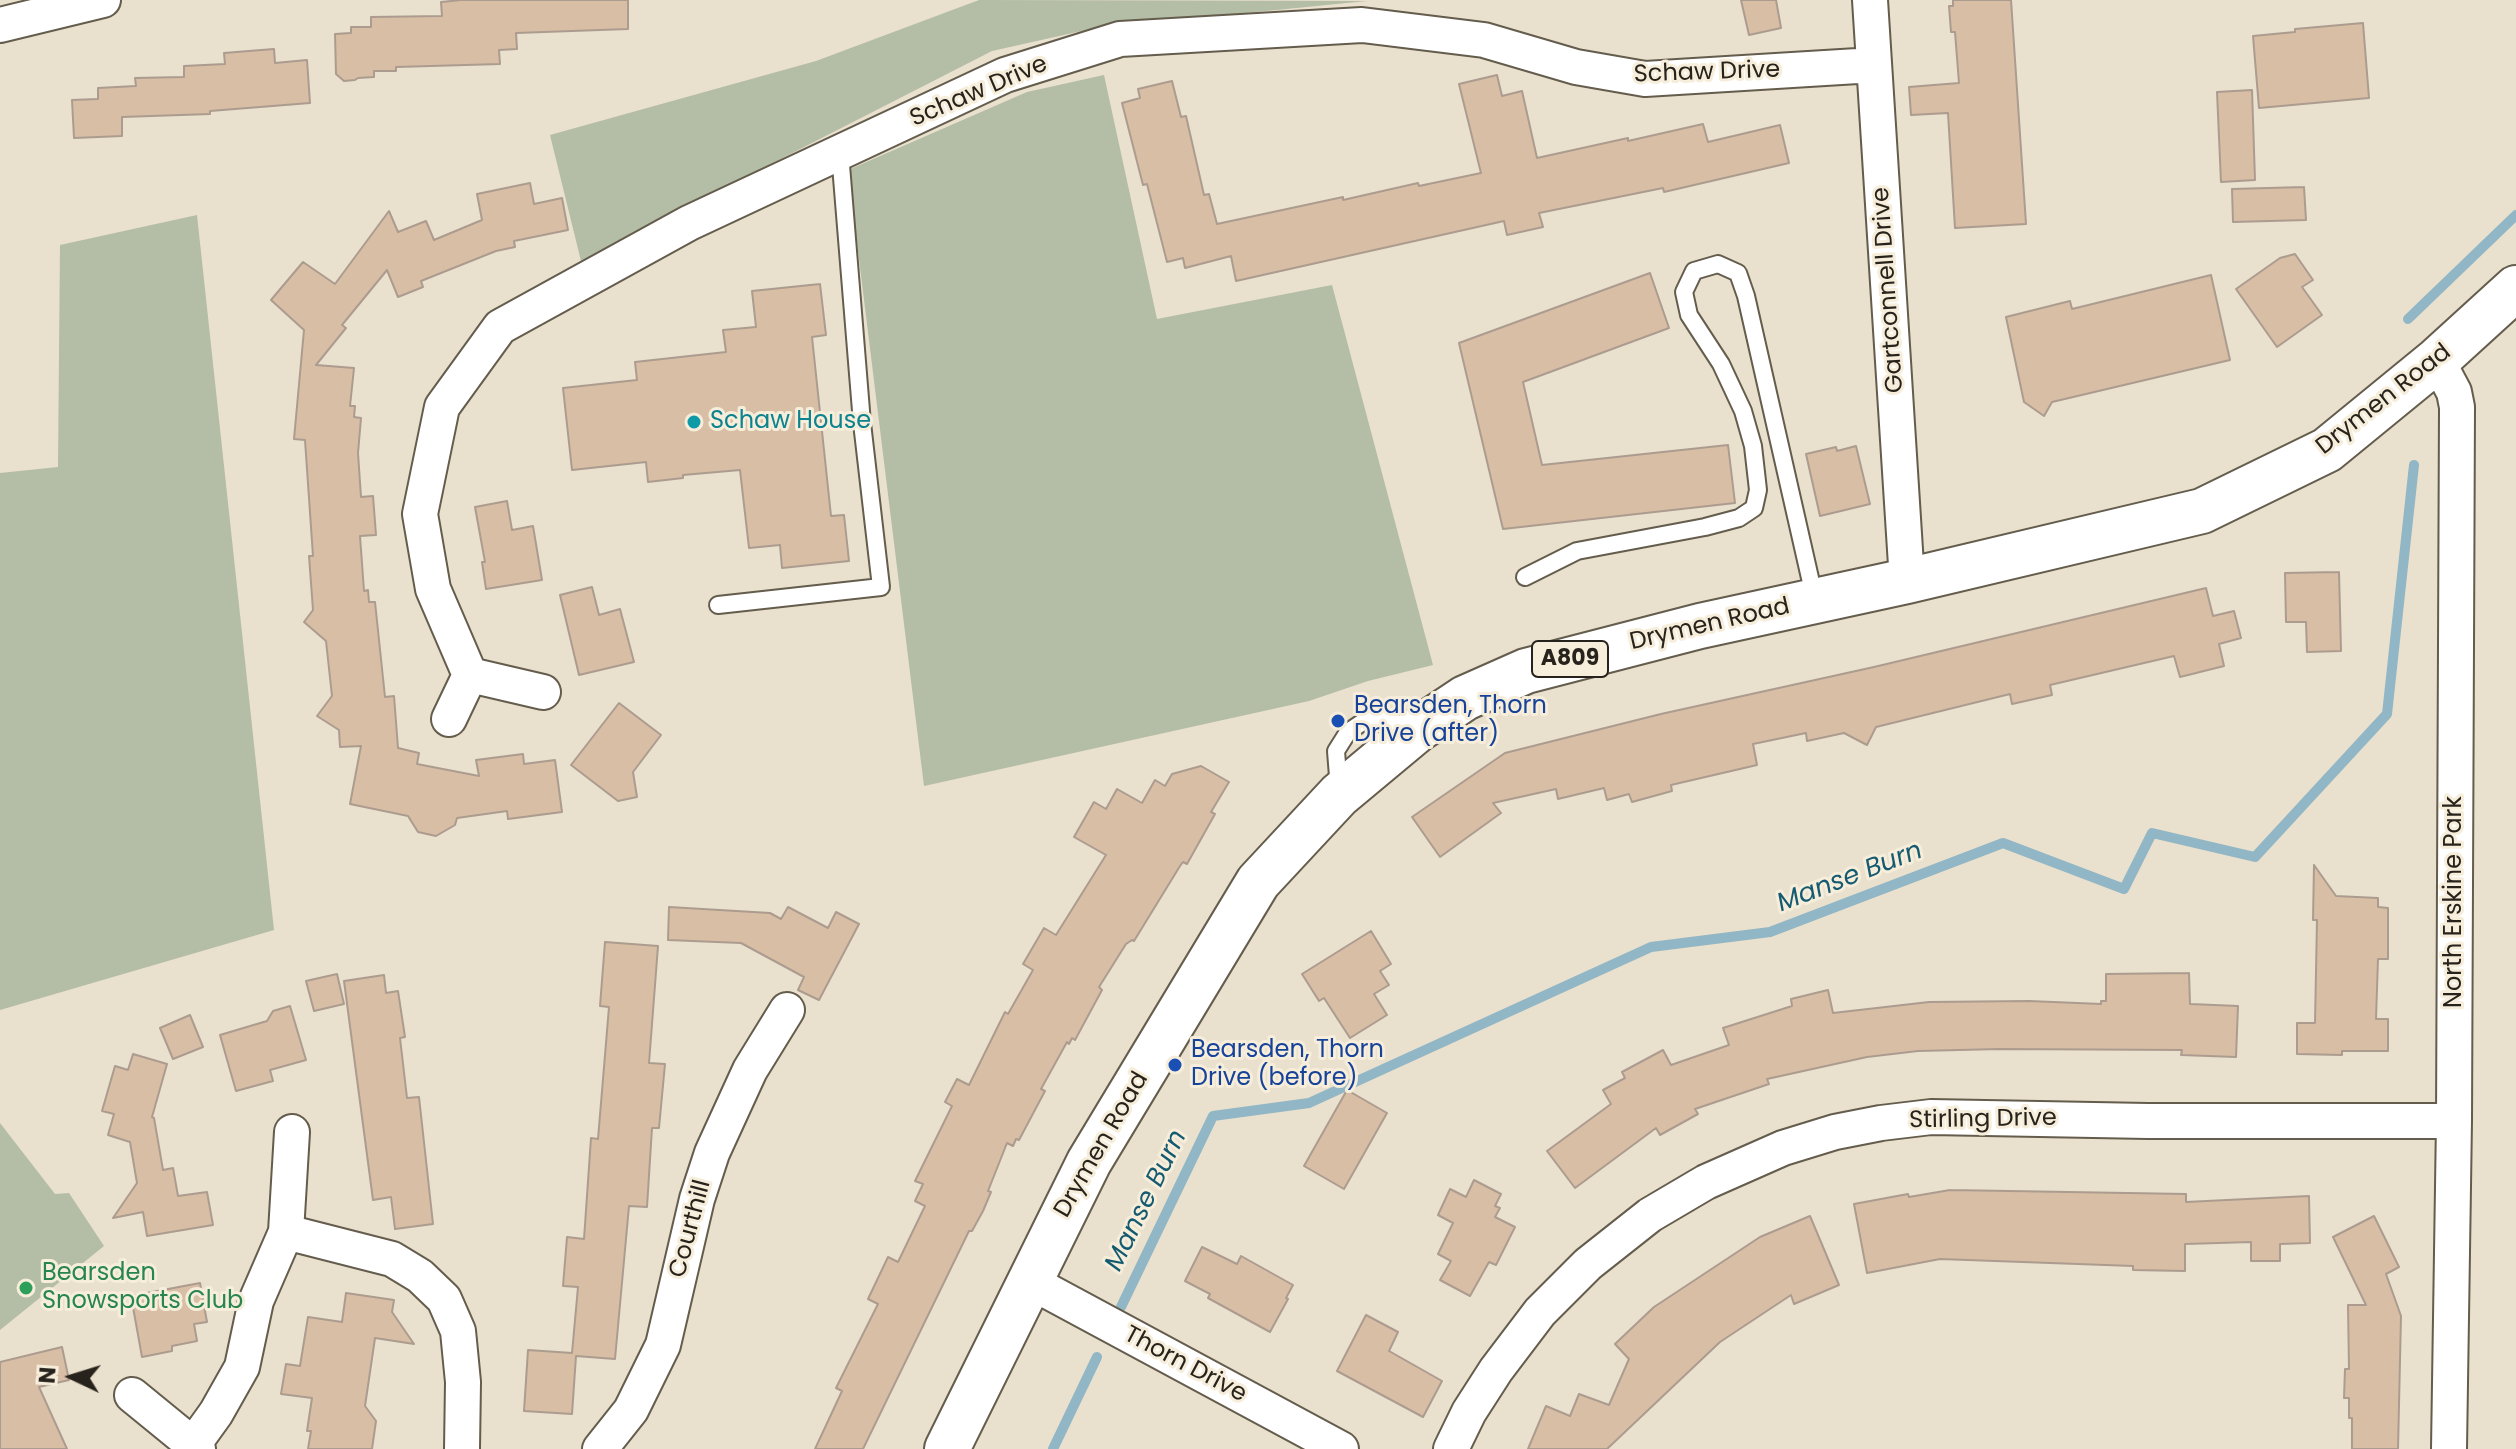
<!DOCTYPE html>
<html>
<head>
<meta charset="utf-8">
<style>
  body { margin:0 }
  #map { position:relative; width:2516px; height:1449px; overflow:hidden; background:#e9e0cd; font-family:Poppins,sans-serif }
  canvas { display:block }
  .north { position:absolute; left:32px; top:1337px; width:80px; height:80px; -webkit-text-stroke:6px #f6edda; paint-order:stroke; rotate:274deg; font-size:22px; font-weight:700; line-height:32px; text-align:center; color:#27231c }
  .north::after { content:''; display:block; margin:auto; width:28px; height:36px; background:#27231c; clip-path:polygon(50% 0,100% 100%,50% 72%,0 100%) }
</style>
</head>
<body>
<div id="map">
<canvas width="2516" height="1449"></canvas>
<div class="north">N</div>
</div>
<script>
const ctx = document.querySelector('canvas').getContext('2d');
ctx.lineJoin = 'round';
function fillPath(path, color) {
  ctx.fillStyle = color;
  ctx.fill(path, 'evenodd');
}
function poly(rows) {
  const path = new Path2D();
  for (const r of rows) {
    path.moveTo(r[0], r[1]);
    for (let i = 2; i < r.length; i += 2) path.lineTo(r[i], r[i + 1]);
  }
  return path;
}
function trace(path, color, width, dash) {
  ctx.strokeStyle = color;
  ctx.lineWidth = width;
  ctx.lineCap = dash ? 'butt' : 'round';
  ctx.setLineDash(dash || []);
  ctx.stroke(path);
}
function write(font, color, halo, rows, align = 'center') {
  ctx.font = font + ' Poppins,sans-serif';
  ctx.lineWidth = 6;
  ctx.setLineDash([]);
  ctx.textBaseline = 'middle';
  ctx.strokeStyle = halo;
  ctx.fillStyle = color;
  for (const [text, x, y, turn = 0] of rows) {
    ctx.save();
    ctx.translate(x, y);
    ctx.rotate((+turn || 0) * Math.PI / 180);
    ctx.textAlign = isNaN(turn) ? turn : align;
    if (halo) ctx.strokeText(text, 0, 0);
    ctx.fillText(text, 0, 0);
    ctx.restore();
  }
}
fillPath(poly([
  [979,0,1367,1,1095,28,992,51,581,261,550,135,816,61],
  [1104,75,1157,319,1332,285,1433,665,1368,681,1309,701,924,786,848,170,1027,92],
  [197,215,274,930,0,1010,0,473,58,467,60,245],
  [0,1123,55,1194,69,1193,104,1246,0,1330]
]), '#b4bda6');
trace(poly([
  [2408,319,2516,215],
  [1121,1307,1213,1116,1309,1103,1651,947,1770,932,2003,843,2124,889,2152,833,2255,857,2387,714,2414,465],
  [1053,1449,1097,1357]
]), '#91b6c5', 10);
const building = poly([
  [461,0,628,0,628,29,516,33,517,49,499,50,500,64,396,67,396,71,374,71,374,77,358,78,355,80,344,81,336,74,335,34,351,33,351,27,371,27,371,17,442,16,441,2,461,0],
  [1741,0,1776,0,1781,28,1749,35,1741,0],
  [1953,0,2011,0,2026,224,1955,228,1948,113,1911,115,1909,87,1959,83,1955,32,1951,32,1949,6,1953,6,1953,0],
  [2363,23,2369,98,2259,108,2253,36,2295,32,2295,29,2363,23],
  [274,49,275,63,307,60,310,103,210,111,210,114,122,117,122,136,74,138,72,100,98,99,98,88,136,86,135,78,184,77,184,66,225,64,224,53,274,49],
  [1497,75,1502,96,1522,91,1537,158,1628,138,1628,141,1703,124,1708,142,1780,125,1789,163,1664,192,1663,188,1539,213,1543,227,1507,235,1504,221,1236,281,1231,256,1185,268,1183,258,1167,262,1147,184,1143,185,1122,103,1140,98,1138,89,1172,81,1181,117,1186,116,1204,195,1209,194,1217,224,1343,197,1343,200,1418,183,1419,186,1481,173,1459,84,1497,75],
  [2252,90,2255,180,2221,182,2217,92,2252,90],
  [530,183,534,204,562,198,568,230,514,241,515,247,496,251,421,281,423,287,398,297,387,270,342,325,346,328,316,365,354,368,350,406,355,406,354,417,361,418,358,453,361,497,373,496,376,535,360,536,364,591,368,590,369,602,375,602,385,697,394,696,398,748,419,753,417,764,479,776,476,760,523,754,524,764,555,760,562,812,508,819,507,811,457,818,455,825,436,836,418,832,408,816,350,804,361,746,340,747,339,730,317,716,332,696,326,641,304,622,313,610,309,556,313,556,305,440,294,439,304,330,271,300,303,262,335,284,389,211,398,232,426,221,434,240,482,220,477,194,530,183],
  [2304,187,2306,220,2233,222,2232,189,2304,187],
  [2295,254,2313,280,2302,287,2322,315,2277,347,2236,289,2280,258,2295,254],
  [1650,273,1669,328,1523,382,1542,465,1728,445,1735,503,1503,529,1459,343,1650,273],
  [2211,275,2230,360,2052,402,2044,416,2024,402,2006,317,2070,301,2072,309,2211,275],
  [820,284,826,335,812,337,831,516,844,515,849,561,782,568,780,545,749,548,740,470,683,475,683,478,648,482,646,462,572,470,563,388,637,380,635,362,726,352,723,330,756,327,752,291,820,284],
  [1856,446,1870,504,1820,516,1806,454,1836,447,1837,451,1856,446],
  [507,501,512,530,533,526,542,580,486,589,482,562,485,562,475,507,507,501],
  [2339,572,2341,651,2307,652,2306,622,2286,622,2285,573,2339,572],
  [592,587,599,615,620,609,634,662,579,675,560,595,592,587],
  [2206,588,2213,616,2234,611,2241,638,2219,644,2224,666,2180,677,2174,656,2050,685,2052,695,2012,704,2010,694,1876,727,1867,745,1844,733,1807,741,1806,733,1753,744,1757,765,1671,785,1672,791,1632,802,1629,794,1607,800,1604,788,1558,799,1556,789,1493,803,1501,813,1440,857,1412,817,1505,753,1661,714,1874,667,2206,588],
  [619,703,661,735,633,772,637,797,618,801,571,765,619,703],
  [1201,766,1229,782,1211,812,1215,814,1187,864,1183,862,1180,866,1134,941,1132,940,1126,944,1099,987,1102,990,1075,1040,1072,1038,1069,1044,1067,1042,1041,1089,1045,1091,1019,1140,1016,1139,1013,1146,1007,1143,988,1191,991,1192,983,1211,972,1231,969,1231,863,1449,815,1449,842,1391,836,1388,878,1304,868,1299,888,1257,898,1262,925,1206,915,1201,923,1184,915,1181,952,1106,945,1102,957,1079,969,1085,1005,1012,1008,1014,1033,970,1023,964,1044,928,1056,935,1106,855,1074,837,1094,802,1106,809,1117,789,1142,803,1155,780,1165,786,1172,774,1201,766],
  [2314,865,2336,896,2378,898,2378,907,2388,908,2388,959,2378,959,2376,1019,2388,1019,2388,1051,2342,1051,2342,1055,2297,1054,2297,1023,2315,1023,2317,920,2313,920,2314,865],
  [669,907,770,913,781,919,788,907,828,928,836,912,859,924,819,1000,798,990,804,977,741,943,668,940,669,907],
  [1371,931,1391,964,1380,971,1389,985,1374,994,1387,1015,1350,1038,1324,998,1319,1001,1302,974,1371,931],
  [605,942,658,946,649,1063,665,1064,659,1128,652,1128,647,1207,629,1206,615,1359,576,1356,572,1414,524,1411,528,1350,572,1353,578,1287,563,1286,567,1237,584,1239,591,1138,598,1139,609,1007,600,1006,605,942],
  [2189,973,2190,1004,2238,1006,2236,1057,2181,1055,2182,1050,2000,1049,1918,1051,1867,1057,1767,1079,1769,1084,1695,1109,1698,1114,1660,1135,1656,1128,1575,1188,1547,1151,1611,1104,1603,1090,1625,1078,1622,1072,1663,1050,1671,1065,1729,1045,1723,1028,1792,1006,1791,999,1828,990,1833,1013,1929,1002,2029,1001,2101,1004,2101,1001,2106,1001,2106,974,2189,973],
  [337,974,344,1004,314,1011,306,981,337,974],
  [384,975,386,993,398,991,405,1037,400,1038,407,1098,419,1097,433,1224,395,1229,391,1197,373,1200,344,981,384,975],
  [290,1006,306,1060,270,1070,273,1081,236,1091,220,1035,267,1021,273,1011,290,1006],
  [190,1015,203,1047,173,1059,160,1028,190,1015],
  [133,1054,167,1064,152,1117,154,1118,163,1170,173,1168,178,1196,207,1192,213,1225,147,1236,143,1212,113,1218,137,1183,130,1142,108,1135,114,1114,102,1111,115,1066,128,1070,133,1054],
  [1347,1090,1387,1113,1344,1189,1304,1166,1347,1090],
  [1474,1180,1501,1194,1495,1206,1500,1208,1495,1217,1515,1227,1496,1265,1489,1262,1470,1296,1440,1280,1451,1261,1438,1254,1453,1223,1438,1215,1450,1189,1466,1197,1474,1180],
  [1950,1190,2186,1194,2186,1202,2309,1196,2310,1243,2280,1244,2280,1261,2251,1261,2251,1242,2185,1244,2185,1271,2133,1270,2133,1266,1940,1259,1867,1273,1854,1204,1908,1194,1909,1197,1950,1190],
  [1810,1216,1839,1285,1794,1304,1791,1295,1720,1342,1607,1449,1528,1449,1546,1406,1570,1416,1579,1394,1609,1405,1629,1359,1615,1344,1654,1307,1760,1237,1810,1216],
  [2374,1216,2399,1267,2386,1274,2401,1316,2398,1449,2352,1449,2352,1418,2349,1418,2349,1398,2344,1398,2345,1369,2349,1369,2348,1305,2366,1305,2333,1237,2374,1216],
  [1202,1247,1237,1264,1241,1256,1293,1285,1286,1298,1288,1299,1270,1332,1208,1298,1210,1294,1185,1281,1202,1247],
  [200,1283,207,1322,194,1324,197,1341,172,1346,172,1351,142,1357,131,1296,200,1283],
  [346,1293,394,1300,392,1312,414,1344,375,1338,365,1406,376,1421,372,1449,308,1449,311,1431,307,1431,312,1398,281,1394,286,1364,300,1366,308,1317,342,1322,346,1293],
  [1366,1315,1398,1332,1389,1351,1442,1381,1423,1417,1337,1371,1366,1315],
  [62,1347,69,1380,39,1387,67,1449,0,1449,0,1362,62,1347]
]);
fillPath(building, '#d9bea6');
trace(building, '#ac9c8f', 2);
const lane = poly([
  [1525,577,1577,551,1705,527,1739,518,1754,508,1758,490,1753,446,1743,411,1721,364,1689,315,1684,292,1694,271,1718,264,1738,273,1746,296,1815,600],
  [718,605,881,587,862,423,840,153],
  [1339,789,1336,751,1348,732,1373,715,1413,729]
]);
const street = poly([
  [1870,0,1907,581],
  [0,25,103,0],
  [2437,360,2454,392,2457,407,2454,1121,2449,1449],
  [543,692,470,675,433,589,420,514,442,407,500,327,689,223,1005,75,1120,39,1362,25,1484,40,1576,67,1645,79,1874,65],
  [449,719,470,675],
  [286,1232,392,1259,420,1276,444,1299,458,1331,463,1382,462,1449],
  [1029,1281,1341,1449],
  [132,1395,198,1449],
  [193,1445,216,1413,242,1367,256,1301,286,1232,292,1132],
  [600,1449,631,1410,663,1345,697,1199,712,1153,750,1070,787,1010],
  [1451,1449,1469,1412,1496,1370,1540,1312,1588,1264,1650,1215,1706,1182,1783,1148,1835,1132,1881,1123,1931,1117,2148,1121,2454,1121]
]);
const primary = poly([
  [947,1449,1089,1162,1258,882,1339,795,1417,730,1465,698,1526,671,1700,626,1907,581,2202,511,2327,450,2437,360,2516,288]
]);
trace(lane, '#645c4c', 20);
trace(street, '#645c4c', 38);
trace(primary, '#645c4c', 48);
trace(lane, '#fff', 16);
trace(street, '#fff', 34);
trace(primary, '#fff', 44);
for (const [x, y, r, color] of [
  [694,422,8,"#0f9aa8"],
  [1338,721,8,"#1a4fb4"],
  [1175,1065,8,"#1a4fb4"],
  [26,1288,8,"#2e9e5b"]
]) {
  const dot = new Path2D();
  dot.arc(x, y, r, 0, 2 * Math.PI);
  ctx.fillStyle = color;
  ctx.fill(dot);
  trace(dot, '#f6edda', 3);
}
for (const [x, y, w] of [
  [1570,659,76]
]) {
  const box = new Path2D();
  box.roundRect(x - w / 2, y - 18, w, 36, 6);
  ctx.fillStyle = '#f6edda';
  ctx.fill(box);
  trace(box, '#27231c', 2);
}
write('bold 22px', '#27231c', null, [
  ["A809",1570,659]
]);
write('24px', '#27231c', '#f6edda', [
  ["Schaw Drive",1707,73,-2],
  ["Schaw Drive",979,92,-23],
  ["Gartconnell Drive",1889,290,-94],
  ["Drymen Road",2384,400,-38],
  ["Drymen Road",1710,625,-13],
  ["North Erskine Park",2455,902,-90],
  ["Stirling Drive",1983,1120,-1],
  ["Drymen Road",1102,1145,-60],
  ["Courthill",691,1229,-75],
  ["Thorn Drive",1185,1365,28]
]);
write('24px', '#0d838f', '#f6edda', [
  ["Schaw House",710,422]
], 'left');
write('24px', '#164399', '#f6edda', [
  ["Bearsden, Thorn",1354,707],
  ["Drive (after)",1354,735],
  ["Bearsden, Thorn",1191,1051],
  ["Drive (before)",1191,1079]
], 'left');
write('24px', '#27864d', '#f6edda', [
  ["Bearsden",42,1274],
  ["Snowsports Club",42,1302]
], 'left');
write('italic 26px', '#145a70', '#f6edda', [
  ["Manse Burn",1850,878,-21],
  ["Manse Burn",1147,1201,-64]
]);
</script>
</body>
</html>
